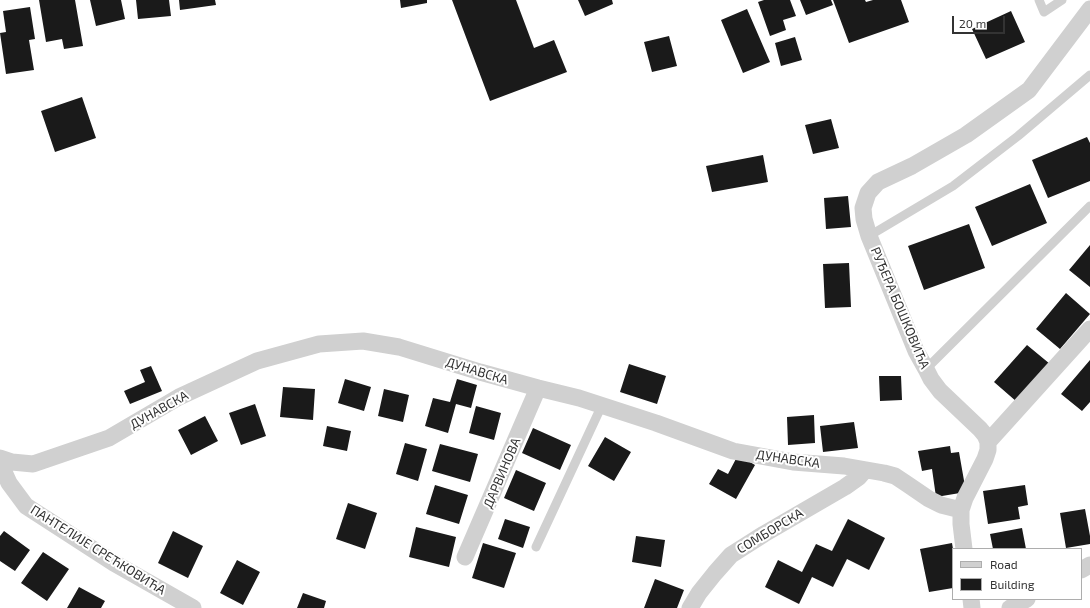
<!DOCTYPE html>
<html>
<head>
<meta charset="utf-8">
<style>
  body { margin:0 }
  #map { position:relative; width:1090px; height:608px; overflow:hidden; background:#fff; font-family:"Exo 2",sans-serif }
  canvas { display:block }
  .legend { position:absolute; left:952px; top:548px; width:130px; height:52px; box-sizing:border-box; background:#fff; border:1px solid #adadad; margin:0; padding:5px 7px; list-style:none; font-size:12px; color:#333 }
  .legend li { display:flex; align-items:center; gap:8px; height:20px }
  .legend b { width:20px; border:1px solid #adadad }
  .scale { position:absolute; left:952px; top:16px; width:53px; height:18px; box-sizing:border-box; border:2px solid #333; border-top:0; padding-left:5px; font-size:12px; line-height:14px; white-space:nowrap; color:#333; -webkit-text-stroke:3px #fff; paint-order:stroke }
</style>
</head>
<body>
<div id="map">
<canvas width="1090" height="608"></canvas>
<ul class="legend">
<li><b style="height:5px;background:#d0d0d0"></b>Road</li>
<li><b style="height:11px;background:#1a1a1a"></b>Building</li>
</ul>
<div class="scale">20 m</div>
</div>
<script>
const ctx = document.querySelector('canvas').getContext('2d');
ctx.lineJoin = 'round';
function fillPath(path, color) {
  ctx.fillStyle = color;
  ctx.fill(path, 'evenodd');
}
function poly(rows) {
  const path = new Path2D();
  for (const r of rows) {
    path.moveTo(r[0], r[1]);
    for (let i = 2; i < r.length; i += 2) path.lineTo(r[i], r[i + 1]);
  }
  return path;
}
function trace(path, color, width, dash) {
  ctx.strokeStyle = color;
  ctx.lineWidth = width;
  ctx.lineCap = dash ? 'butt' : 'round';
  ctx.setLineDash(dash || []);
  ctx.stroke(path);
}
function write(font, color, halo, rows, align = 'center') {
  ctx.font = font + ' "Exo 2",sans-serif';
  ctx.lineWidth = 4;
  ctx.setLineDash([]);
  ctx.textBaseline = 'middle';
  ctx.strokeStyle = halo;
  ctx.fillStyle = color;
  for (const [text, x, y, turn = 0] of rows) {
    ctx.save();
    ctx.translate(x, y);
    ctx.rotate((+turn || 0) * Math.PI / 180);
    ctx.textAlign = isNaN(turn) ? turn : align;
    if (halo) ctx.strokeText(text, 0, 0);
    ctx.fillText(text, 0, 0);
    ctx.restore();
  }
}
fillPath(poly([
  [39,0,75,0,83,46,64,49,62,39,46,42],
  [90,0,121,0,125,19,96,26],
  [136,0,169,0,171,16,138,19],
  [179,0,215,0,216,5,180,10],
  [400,0,427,0,427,3,401,8],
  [452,0,516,0,534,48,554,40,567,72,490,101],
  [578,0,612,0,613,4,585,16],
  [764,0,790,0,796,16,783,20,786,30,770,36,758,2],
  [800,0,831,0,833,5,806,15],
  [833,0,865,0,866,2,873,0,901,0,909,22,849,43],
  [30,7,35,39,29,40,34,70,6,74,0,33,6,32,3,11],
  [747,9,770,62,743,73,721,20],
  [1011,11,1025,42,986,59,972,29],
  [669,36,677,66,652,72,644,42],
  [795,37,802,60,781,66,775,43],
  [82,97,96,138,55,152,41,111],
  [831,119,839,148,813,154,805,125],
  [1087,137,1090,143,1090,181,1048,198,1032,160],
  [763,155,768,182,712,192,706,166],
  [1030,184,1047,223,992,246,975,207],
  [848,196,851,227,826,229,824,198],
  [969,224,985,268,924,290,908,246],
  [1090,245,1090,287,1069,270],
  [849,263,851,307,825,308,823,264],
  [1066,293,1090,314,1060,349,1036,329],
  [1027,345,1050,364,1017,402,994,382],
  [1090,360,1090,402,1082,411,1061,394],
  [629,364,666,376,657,404,620,392],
  [151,366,162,391,130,404,124,391,145,382,140,370],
  [879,376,901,376,902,400,880,401],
  [345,379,371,387,364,411,338,403],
  [457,379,477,385,471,408,456,404,448,433,425,426,433,398,450,402],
  [283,387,315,389,313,420,280,417],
  [384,389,409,395,403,422,378,416],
  [255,404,266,436,241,445,229,413],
  [476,406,501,413,494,440,469,433],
  [814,415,815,443,788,445,787,417],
  [205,416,218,441,191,455,178,430],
  [854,422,858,448,823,452,820,426],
  [327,426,351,431,347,451,323,446],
  [533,428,571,445,560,470,522,453],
  [605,437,631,452,614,481,588,466],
  [405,443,427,449,418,481,396,474],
  [440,444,478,454,470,482,432,471],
  [950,446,951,453,959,452,966,492,936,497,932,469,922,471,918,451],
  [738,455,755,465,736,499,709,484,718,469,728,474],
  [516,470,546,483,534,511,504,498],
  [435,485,468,495,459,524,426,514],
  [1025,485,1028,505,1018,507,1020,519,988,524,983,491],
  [348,503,377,513,365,549,336,539],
  [1085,509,1090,536,1090,544,1066,548,1060,513],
  [505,519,530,527,523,548,498,539],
  [848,519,885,538,869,570,847,559,833,587,812,577,799,604,765,587,778,560,802,572,816,544,832,551],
  [416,527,456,537,449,567,409,557],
  [1022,528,1026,549,993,549,990,534],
  [4,531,30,550,15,571,0,561,0,536],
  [173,531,203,546,188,578,158,563],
  [636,536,665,540,661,567,632,562],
  [483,543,516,553,504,588,472,578],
  [952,543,953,549,953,588,929,592,920,549],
  [43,552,69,569,47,601,21,583],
  [237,560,260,572,243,605,220,593],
  [655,579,684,590,677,608,644,608],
  [79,587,105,601,101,608,67,608],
  [303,593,326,601,324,608,297,608]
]), '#1a1a1a');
trace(poly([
  [1039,0,1044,12,1062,0],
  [869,236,953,186,1018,136,1090,75],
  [926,369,1090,206],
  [536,547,602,405]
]), '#d0d0d0', 9);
trace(poly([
  [988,442,1090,329],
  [0,458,12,462,33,464,109,438,179,397,257,361,319,344,363,341,399,347,480,372,538,388,579,398,656,423,733,451,793,462,844,466,884,473,895,476,907,484,929,499,941,505,961,510],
  [0,463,9,483,26,506,114,563,193,608],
  [964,549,961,524,961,510,965,498,985,459,988,450,988,442,985,435,980,429,940,391,931,379,926,369,916,351,869,236,864,219,863,208,868,193,878,182,912,166,966,135,1029,90,1090,9],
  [465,557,538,388],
  [1081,570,1090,565],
  [971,599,972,608],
  [690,608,699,593,715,573,731,555,764,534,845,487,859,477,865,470],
  [1010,608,1027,599]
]), '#d0d0d0', 17);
write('13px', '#333', '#fff', [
  ["РУЂЕРА БОШКОВИЋА",900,308,67],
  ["ДУНАВСКА",477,371,17],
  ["ДУНАВСКА",159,410,-29],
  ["ДУНАВСКА",788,459,8],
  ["ДАРВИНОВА",502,473,-67],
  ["СОМБОРСКА",770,531,-31],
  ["ПАНТЕЛИЈЕ СРЕЋКОВИЋА",98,550,32]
]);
</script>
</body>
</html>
